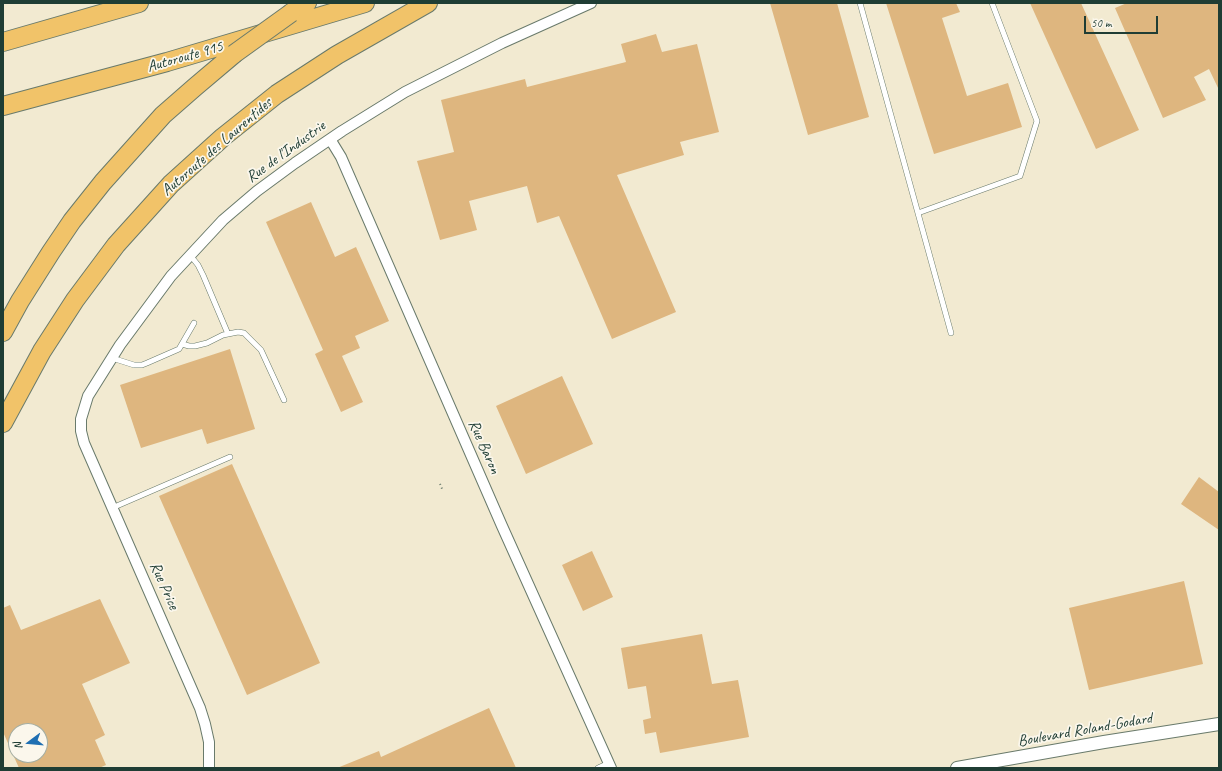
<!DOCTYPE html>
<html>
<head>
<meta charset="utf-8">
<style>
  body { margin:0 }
  #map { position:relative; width:1222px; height:771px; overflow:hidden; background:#f2ead1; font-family:Caveat,sans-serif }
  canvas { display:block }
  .frame { position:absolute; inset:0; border:4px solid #1f3d34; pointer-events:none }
  .north { position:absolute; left:8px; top:723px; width:40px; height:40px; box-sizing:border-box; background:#fbf7ec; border:1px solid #a3ada2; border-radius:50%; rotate:254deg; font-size:11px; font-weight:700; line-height:16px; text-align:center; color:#1f3d34 }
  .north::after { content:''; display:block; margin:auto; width:14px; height:18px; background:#1f6fb2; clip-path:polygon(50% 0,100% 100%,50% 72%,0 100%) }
  .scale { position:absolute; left:1084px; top:16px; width:74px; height:18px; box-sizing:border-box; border:2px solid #1f3d34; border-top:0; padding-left:5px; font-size:12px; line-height:14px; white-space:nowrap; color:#1f3d34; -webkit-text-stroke:3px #fbf7ec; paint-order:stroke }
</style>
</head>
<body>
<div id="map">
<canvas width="1222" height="771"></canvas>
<div class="frame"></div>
<div class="north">N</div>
<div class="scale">50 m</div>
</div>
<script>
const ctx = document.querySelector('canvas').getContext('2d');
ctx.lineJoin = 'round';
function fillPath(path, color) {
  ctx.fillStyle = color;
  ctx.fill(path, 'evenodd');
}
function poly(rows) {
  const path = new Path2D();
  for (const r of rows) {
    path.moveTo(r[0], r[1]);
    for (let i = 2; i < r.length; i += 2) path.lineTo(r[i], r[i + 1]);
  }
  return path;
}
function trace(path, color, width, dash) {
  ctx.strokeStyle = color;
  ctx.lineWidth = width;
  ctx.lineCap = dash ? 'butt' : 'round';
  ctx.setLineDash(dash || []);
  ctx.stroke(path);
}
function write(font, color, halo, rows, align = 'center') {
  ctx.font = font + ' Caveat,sans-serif';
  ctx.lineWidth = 3.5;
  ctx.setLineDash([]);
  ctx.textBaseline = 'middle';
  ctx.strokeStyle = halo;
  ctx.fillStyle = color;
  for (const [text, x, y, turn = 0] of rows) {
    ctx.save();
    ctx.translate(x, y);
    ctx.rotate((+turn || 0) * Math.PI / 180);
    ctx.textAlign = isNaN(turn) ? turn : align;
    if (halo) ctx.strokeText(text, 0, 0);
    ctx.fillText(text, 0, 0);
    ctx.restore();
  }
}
fillPath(poly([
  [770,3,837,3,869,117,808,135],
  [886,3,956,3,960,12,942,18,967,96,1008,83,1022,127,934,154],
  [1030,3,1081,3,1139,130,1096,149],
  [1127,3,1219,3,1219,90,1209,69,1194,77,1206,100,1163,118,1115,8],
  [656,34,662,52,697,44,719,132,680,142,684,155,617,175,676,312,612,339,559,216,537,223,527,186,469,201,477,230,440,240,417,161,454,152,441,100,525,79,527,87,626,62,621,44],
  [311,202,335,257,356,247,389,321,355,336,360,348,342,356,363,402,341,412,315,354,323,350,266,222],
  [230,349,255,429,207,444,202,429,141,448,120,385],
  [562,376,593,444,526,474,496,406],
  [232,464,320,663,247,695,159,496],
  [1199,477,1219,492,1219,530,1181,504],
  [592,551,613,597,583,611,562,565],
  [1184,581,1203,664,1089,690,1069,608],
  [100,599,130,663,82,684,105,735,95,740,106,765,99,768,19,768,3,732,3,608,10,605,21,630],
  [16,731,40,731,40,755,16,755],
  [702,634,712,684,738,680,749,737,660,753,656,732,645,734,643,720,651,718,646,686,628,689,621,648],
  [489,708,516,768,337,768,379,751,381,757]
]), '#deb67f');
const service = poly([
  [860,3,951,333],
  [918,213,1020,176,1037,121,992,3],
  [190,255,198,265,203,275,228,334],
  [182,344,189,346,195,346,207,343,223,335,238,332,244,333,261,350,284,400],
  [112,358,134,365,142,365,147,363,179,349,194,323],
  [112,508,230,457],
  [598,768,609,763]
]);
const minor = poly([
  [330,139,341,157,502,526,611,768],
  [209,768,209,742,205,724,200,708,84,443,81,431,81,419,88,396,120,345,171,276,223,220,257,191,295,163,342,131,405,92,502,43,591,3]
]);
const tertiary = poly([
  [957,768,1104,742,1219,724]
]);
const motorway = poly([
  [291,13,307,3],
  [3,42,139,3],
  [3,106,167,62,365,3],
  [3,332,20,301,51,252,72,221,103,182,163,115,195,87,234,54],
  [3,423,42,351,75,300,116,245,171,184,223,137,277,94,337,55,428,3]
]);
trace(service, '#697a6b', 6);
trace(minor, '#697a6b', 12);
trace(tertiary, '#697a6b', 14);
trace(motorway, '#697a6b', 20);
trace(poly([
  [440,484,443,491]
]), '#697a6b', 2, [1, 3]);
trace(service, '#fff', 5);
trace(minor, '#fff', 10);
trace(tertiary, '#fff', 12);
trace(motorway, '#f1c369', 18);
const motorwayBridge = poly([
  [234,54,291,13]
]);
trace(motorwayBridge, '#697a6b', 20, []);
trace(motorwayBridge, '#f1c369', 18);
write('16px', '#1f3d34', '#fbf7ec', [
  ["Autoroute 915",185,57,-16],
  ["Autoroute des Laurentides",217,147,-41],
  ["Rue de l'Industrie",286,152,-36],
  ["Rue Baron",484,447,66],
  ["Rue Price",164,586,66],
  ["Boulevard Roland-Godard",1085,730,-10]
]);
</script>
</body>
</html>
